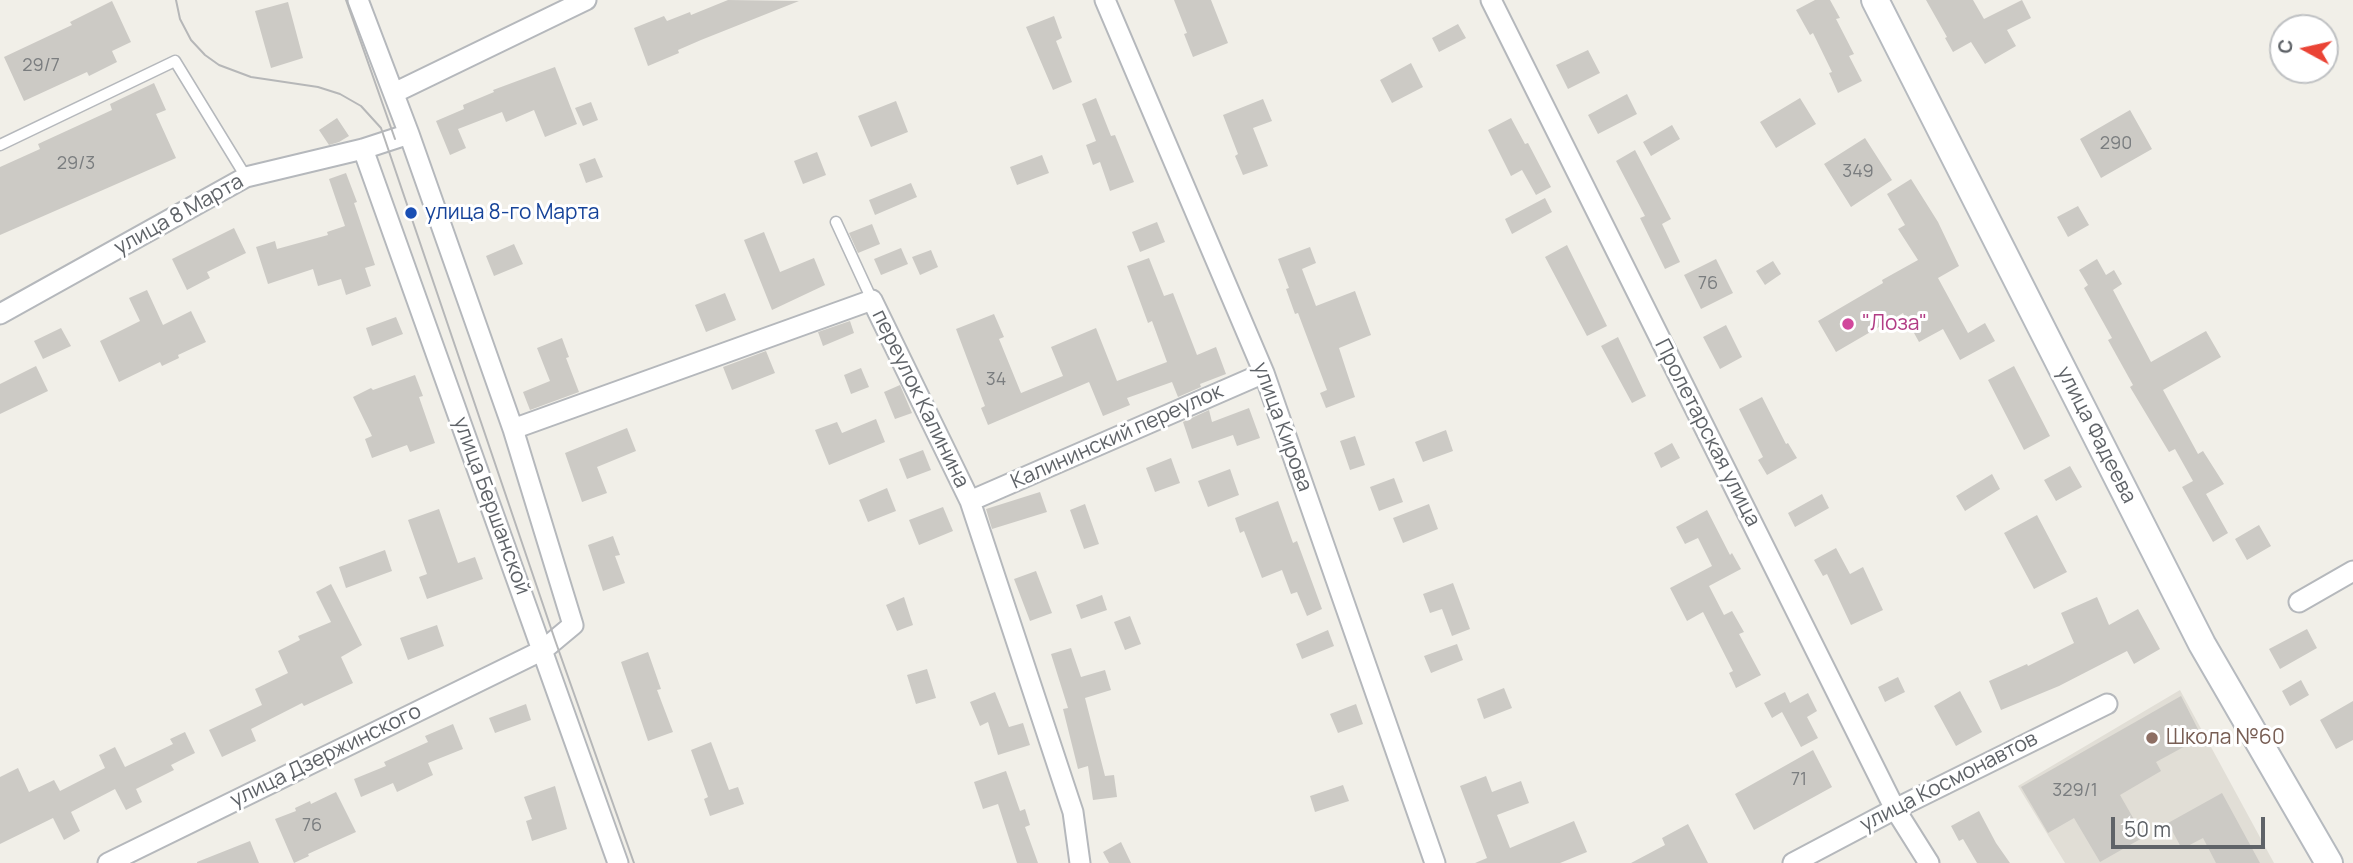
<!DOCTYPE html>
<html>
<head>
<meta charset="utf-8">
<style>
  body { margin:0 }
  #map { position:relative; width:2353px; height:863px; overflow:hidden; background:#f1efe8; font-family:Manrope,sans-serif }
  canvas { display:block }
  .north { position:absolute; left:2269px; top:14px; width:70px; height:70px; box-sizing:border-box; background:#fff; border:2px solid #bfc1c3; border-radius:50%; rotate:278deg; font-size:19px; font-weight:700; line-height:28px; text-align:center; color:#5f6368 }
  .north::after { content:''; display:block; margin:auto; width:24px; height:32px; background:#ea4335; clip-path:polygon(50% 0,100% 100%,50% 72%,0 100%) }
  .scale { position:absolute; left:2111px; top:817px; width:154px; height:32px; box-sizing:border-box; border:4px solid #5f6368; border-top:0; padding-left:9px; font-size:21px; line-height:24px; white-space:nowrap; color:#5f6368; -webkit-text-stroke:5px #fff; paint-order:stroke }
</style>
</head>
<body>
<div id="map">
<canvas width="2353" height="863"></canvas>
<div class="north">С</div>
<div class="scale">50 m</div>
</div>
<script>
const ctx = document.querySelector('canvas').getContext('2d');
ctx.lineJoin = 'round';
function fillPath(path, color) {
  ctx.fillStyle = color;
  ctx.fill(path, 'evenodd');
}
function poly(rows) {
  const path = new Path2D();
  for (const r of rows) {
    path.moveTo(r[0], r[1]);
    for (let i = 2; i < r.length; i += 2) path.lineTo(r[i], r[i + 1]);
  }
  return path;
}
function trace(path, color, width, dash) {
  ctx.strokeStyle = color;
  ctx.lineWidth = width;
  ctx.lineCap = dash ? 'butt' : 'round';
  ctx.setLineDash(dash || []);
  ctx.stroke(path);
}
function write(font, color, halo, rows, align = 'center') {
  ctx.font = font + ' Manrope,sans-serif';
  ctx.lineWidth = 6;
  ctx.setLineDash([]);
  ctx.textBaseline = 'middle';
  ctx.strokeStyle = halo;
  ctx.fillStyle = color;
  for (const [text, x, y, turn = 0] of rows) {
    ctx.save();
    ctx.translate(x, y);
    ctx.rotate((+turn || 0) * Math.PI / 180);
    ctx.textAlign = isNaN(turn) ? turn : align;
    if (halo) ctx.strokeText(text, 0, 0);
    ctx.fillText(text, 0, 0);
    ctx.restore();
  }
}
fillPath(poly([
  [2180,690,2274,863,2065,863,2018,786]
]), '#e1ded6');
fillPath(poly([
  [728,0,799,1,701,40,678,50,679,53,648,66,634,28,664,16,667,21,690,12,691,15],
  [1174,0,1211,0,1228,43,1193,57,1184,34,1187,33],
  [1815,0,1830,0,1840,18,1836,19,1854,54,1849,56,1862,81,1838,93,1829,73,1832,72,1813,33,1810,35,1796,10],
  [1926,0,1973,0,1984,19,2022,0,2031,18,2007,30,2016,46,1985,64,1971,42,1953,52,1945,38,1947,37],
  [112,1,131,42,112,51,117,62,89,76,87,72,24,101,4,57,72,25,70,22],
  [288,2,303,58,271,68,255,11],
  [1054,16,1062,38,1056,41,1072,82,1053,90,1026,27],
  [1458,24,1466,38,1439,52,1432,38],
  [1588,50,1600,73,1568,89,1556,65],
  [1411,63,1423,87,1392,103,1380,80],
  [555,67,577,124,545,137,534,110,506,122,502,112,458,129,466,148,450,155,436,121,464,109,463,105,494,92,493,90],
  [154,83,166,110,156,114,176,158,0,235,0,167,40,149,38,144,112,110,110,104],
  [1627,94,1637,114,1598,134,1588,115],
  [1096,98,1111,136,1115,135,1134,182,1110,191,1100,162,1093,165,1086,145,1096,141,1082,104],
  [1800,98,1816,124,1776,148,1760,122],
  [1263,99,1272,121,1253,128,1268,166,1243,175,1235,156,1238,154,1223,115],
  [896,101,908,132,871,147,858,116],
  [591,102,598,120,583,126,575,108],
  [2130,110,2152,149,2101,178,2080,139],
  [337,118,349,136,339,142,329,145,319,130],
  [1511,118,1525,144,1528,143,1551,187,1536,195,1522,170,1511,176,1488,130],
  [1672,125,1680,139,1651,156,1643,142],
  [1865,138,1892,180,1851,207,1824,164],
  [1635,150,1671,219,1662,224,1680,262,1665,269,1640,218,1645,216,1616,161],
  [817,152,826,175,803,184,794,161],
  [1042,155,1049,173,1017,185,1010,167],
  [595,158,603,177,586,183,579,164],
  [346,173,357,202,354,203,375,265,365,268,371,286,346,295,341,279,318,286,313,269,268,284,256,247,275,241,277,249,328,235,327,232,345,226,329,179],
  [1911,179,1938,222,1959,266,1938,278,1968,333,1985,323,1995,341,1960,360,1943,329,1919,342,1903,313,1836,352,1818,321,1883,283,1882,280,1918,260,1898,229,1905,225,1887,194],
  [911,183,917,197,875,215,869,200],
  [1545,198,1552,212,1512,234,1505,219],
  [2078,206,2089,225,2068,237,2057,217],
  [1157,222,1165,242,1140,252,1132,232],
  [872,224,880,244,858,253,849,233],
  [234,228,246,253,207,272,210,278,187,290,172,259],
  [764,232,780,272,814,258,825,285,772,310,744,240],
  [514,244,523,264,494,276,486,256],
  [1567,245,1607,326,1587,336,1545,257],
  [1310,247,1316,263,1302,269,1316,306,1355,291,1371,335,1339,348,1355,397,1326,408,1320,393,1327,390,1298,313,1295,314,1286,289,1289,288,1278,259],
  [901,248,908,264,881,275,874,259],
  [931,250,938,267,920,275,912,257],
  [1149,258,1164,296,1173,293,1197,355,1216,347,1226,374,1200,384,1201,387,1178,397,1172,382,1127,398,1130,405,1103,416,1089,382,988,425,981,408,985,406,956,329,994,314,1004,337,999,339,1021,393,1063,376,1051,347,1096,328,1117,381,1167,362,1152,321,1148,323,1127,266],
  [1716,259,1733,293,1701,309,1684,275],
  [2097,259,2106,275,2114,270,2122,284,2113,290,2151,362,2206,331,2221,357,2163,390,2198,454,2203,451,2224,484,2206,494,2228,533,2213,542,2182,487,2193,481,2175,449,2169,452,2130,387,2133,385,2108,340,2112,338,2084,288,2088,285,2079,270],
  [1773,261,1781,274,1765,285,1756,271],
  [147,290,163,325,191,311,206,342,178,355,179,358,162,366,160,362,119,382,100,341,140,321,129,298],
  [725,293,736,320,706,332,695,305],
  [396,317,403,334,372,346,366,328],
  [850,321,854,333,823,346,818,332],
  [1726,325,1742,357,1720,369,1703,337],
  [61,328,71,346,43,359,34,341],
  [1618,337,1646,396,1632,403,1601,346],
  [562,338,569,357,566,358,579,392,530,410,523,392,550,381,537,348],
  [766,351,775,373,732,390,723,367],
  [36,366,48,391,0,414,0,384],
  [2014,366,2050,436,2024,450,1988,380],
  [861,368,869,387,851,394,844,375],
  [415,375,423,396,419,397,435,443,410,452,407,445,372,458,365,439,372,436,353,397,371,388,373,390],
  [900,385,912,413,895,419,884,392],
  [1762,397,1786,444,1788,443,1797,458,1767,475,1758,460,1763,457,1739,409],
  [1249,408,1260,438,1237,446,1233,435,1192,449,1183,422,1209,410,1212,422],
  [876,419,885,442,829,465,815,430,837,422,842,433],
  [627,428,636,451,597,467,607,493,582,502,565,453],
  [1446,430,1453,451,1423,462,1415,442],
  [1355,436,1365,465,1350,470,1340,441],
  [1672,443,1680,458,1661,468,1654,453],
  [923,450,931,470,907,479,899,459],
  [1171,458,1180,483,1155,492,1146,468],
  [2070,466,2082,487,2056,501,2044,480],
  [1230,469,1239,495,1208,507,1198,481],
  [1992,474,2000,489,1965,511,1956,496],
  [1394,478,1403,502,1379,511,1370,487],
  [887,488,896,511,868,522,859,500],
  [1040,492,1047,512,992,529,986,509],
  [1822,494,1829,508,1795,527,1788,513],
  [1278,501,1293,543,1297,541,1322,609,1307,616,1297,592,1291,594,1282,570,1262,578,1244,531,1240,533,1235,518],
  [1085,504,1099,544,1084,549,1070,510],
  [1429,504,1438,529,1403,543,1393,518],
  [943,507,953,531,919,545,909,520],
  [439,509,458,563,475,557,483,579,427,599,419,577,427,574,408,520],
  [1707,510,1730,555,1732,553,1741,569,1709,586,1724,615,1732,611,1744,632,1739,634,1761,675,1736,688,1729,673,1733,671,1703,612,1687,621,1670,588,1712,566,1698,538,1685,544,1676,527],
  [2037,515,2067,572,2034,589,2004,533],
  [2259,525,2271,546,2247,560,2235,539],
  [613,536,620,555,615,556,625,583,603,591,588,545],
  [1836,548,1850,574,1863,567,1883,610,1851,625,1827,574,1823,576,1814,560],
  [385,550,392,571,346,588,339,567],
  [1036,571,1052,613,1030,621,1014,579],
  [1453,583,1470,629,1452,636,1442,609,1430,613,1423,594],
  [331,584,362,645,341,657,353,683,304,706,302,703,251,729,256,741,222,757,209,730,262,705,255,689,288,673,278,651,300,640,298,636,331,622,316,592],
  [1102,595,1107,610,1081,619,1076,605],
  [904,597,913,625,897,631,886,605],
  [2097,597,2109,625,2138,609,2160,649,2134,664,2127,651,2059,686,2001,710,1989,681,2027,664,2028,666,2074,643,2061,613],
  [1130,616,1141,644,1125,650,1114,622],
  [437,625,444,646,408,660,400,638],
  [2307,629,2317,648,2280,669,2269,649],
  [1328,630,1334,646,1302,659,1296,644],
  [1457,644,1463,660,1431,673,1424,656],
  [1071,648,1081,677,1105,670,1111,690,1085,698,1105,776,1114,775,1117,797,1093,800,1088,766,1078,769,1063,709,1068,708,1051,654],
  [648,652,661,689,657,690,673,732,648,741,621,662],
  [927,669,936,698,916,704,907,675],
  [1898,677,1905,692,1885,702,1878,687],
  [2301,680,2309,695,2290,706,2282,691],
  [1504,688,1512,708,1484,719,1477,699],
  [1960,691,1982,732,1956,746,1934,706],
  [995,692,1009,727,1023,723,1030,745,998,755,988,722,980,726,970,702],
  [1785,692,1790,703,1808,693,1817,711,1807,717,1818,738,1801,747,1782,712,1772,718,1764,703],
  [2181,696,2202,737,2156,762,2161,771,2120,795,2144,837,2100,862,2074,818,2048,833,2021,787],
  [2353,701,2353,740,2336,749,2320,720],
  [526,704,531,720,495,733,489,718],
  [1356,704,1363,724,1338,733,1330,714],
  [453,724,463,749,428,763,433,775,397,792,393,783,361,797,354,779,386,766,384,762,428,742,425,736],
  [185,732,195,753,171,765,174,770,136,789,142,802,126,810,115,789,71,812,80,831,64,840,53,818,0,844,0,777,18,768,29,792,54,780,60,791,105,768,99,755,115,747,125,767,173,744,170,739],
  [711,742,729,790,738,787,744,804,710,816,704,799,708,797,691,750],
  [1813,750,1832,787,1754,830,1735,794],
  [1006,771,1020,811,1025,809,1030,825,1025,827,1038,863,1017,863,998,804,983,809,974,782],
  [1486,776,1492,792,1521,781,1529,803,1497,815,1510,848,1574,821,1587,852,1560,863,1475,863,1487,858,1460,786],
  [1343,785,1349,801,1315,812,1310,796],
  [555,786,567,829,532,841,526,821,532,819,524,797],
  [336,792,356,832,308,854,309,856,294,863,275,819,296,811,295,808,310,801,311,804],
  [2222,793,2260,863,2216,863,2203,838,2182,849,2168,823],
  [1979,811,1996,843,2010,863,1977,863,1963,839,1959,841,1951,826],
  [1688,824,1708,863,1631,863,1665,845,1662,838],
  [250,841,259,863,197,863,197,862],
  [1121,842,1131,863,1109,863,1103,852]
]), '#cccac5');
const lane = poly([
  [0,145,175,61,246,177],
  [836,222,872,300]
]);
const street = poly([
  [1105,0,1264,373,1435,863],
  [1491,0,1895,809,1929,863],
  [394,93,586,0],
  [363,149,618,863],
  [0,314,246,177,363,149,409,134],
  [513,429,872,300,970,501,1073,812,1080,863],
  [970,501,1264,373],
  [2299,602,2353,571],
  [108,863,543,650,573,625,513,429,409,134,358,0],
  [1793,863,1895,809,2107,704]
]);
const secondary = poly([
  [1875,0,2202,644,2329,863]
]);
trace(lane, '#b5b8bc', 13);
trace(street, '#b5b8bc', 23);
trace(secondary, '#b6babf', 30);
trace(lane, '#fff', 10);
trace(street, '#fff', 19);
trace(secondary, '#fff', 26);
trace(poly([
  [176,0,180,19,191,40,205,55,219,65,251,77,318,87,340,94,361,106,381,128,555,640,634,863],
  [346,0,395,139]
]), '#b6b7b8', 2);
for (const [x, y, r, color] of [
  [411,213,7,"#1a4fb4"],
  [1848,324,7,"#d1479c"],
  [2152,738,7,"#8d6e63"]
]) {
  const dot = new Path2D();
  dot.arc(x, y, r, 0, 2 * Math.PI);
  ctx.fillStyle = color;
  ctx.fill(dot);
  trace(dot, '#fff', 2.5);
}
write('18px', '#7a7d7f', null, [
  ["29/7",41,66],
  ["290",2116,144],
  ["29/3",76,164],
  ["349",1858,172],
  ["76",1708,284],
  ["34",996,380],
  ["71",1799,780],
  ["329/1",2075,791],
  ["76",312,826]
]);
write('21px', '#164399', '#fff', [
  ["улица 8-го Марта",425,213]
], 'left');
write('21px', '#5f6368', '#fff', [
  ["улица 8 Марта",179,215,-29],
  ["переулок Калинина",920,399,64],
  ["улица Кирова",1282,427,70],
  ["Пролетарская улица",1707,433,63],
  ["улица Фадеева",2096,435,63],
  ["Калининский переулок",1117,437,-24],
  ["улица Бершанской",491,506,70],
  ["улица Дзержинского",326,756,-26],
  ["улица Космонавтов",1949,782,-27]
]);
write('21px', '#b23c85', '#fff', [
  ["\"Лоза\"",1862,324]
], 'left');
write('21px', '#785e54', '#fff', [
  ["Школа №60",2166,738]
], 'left');
</script>
</body>
</html>
